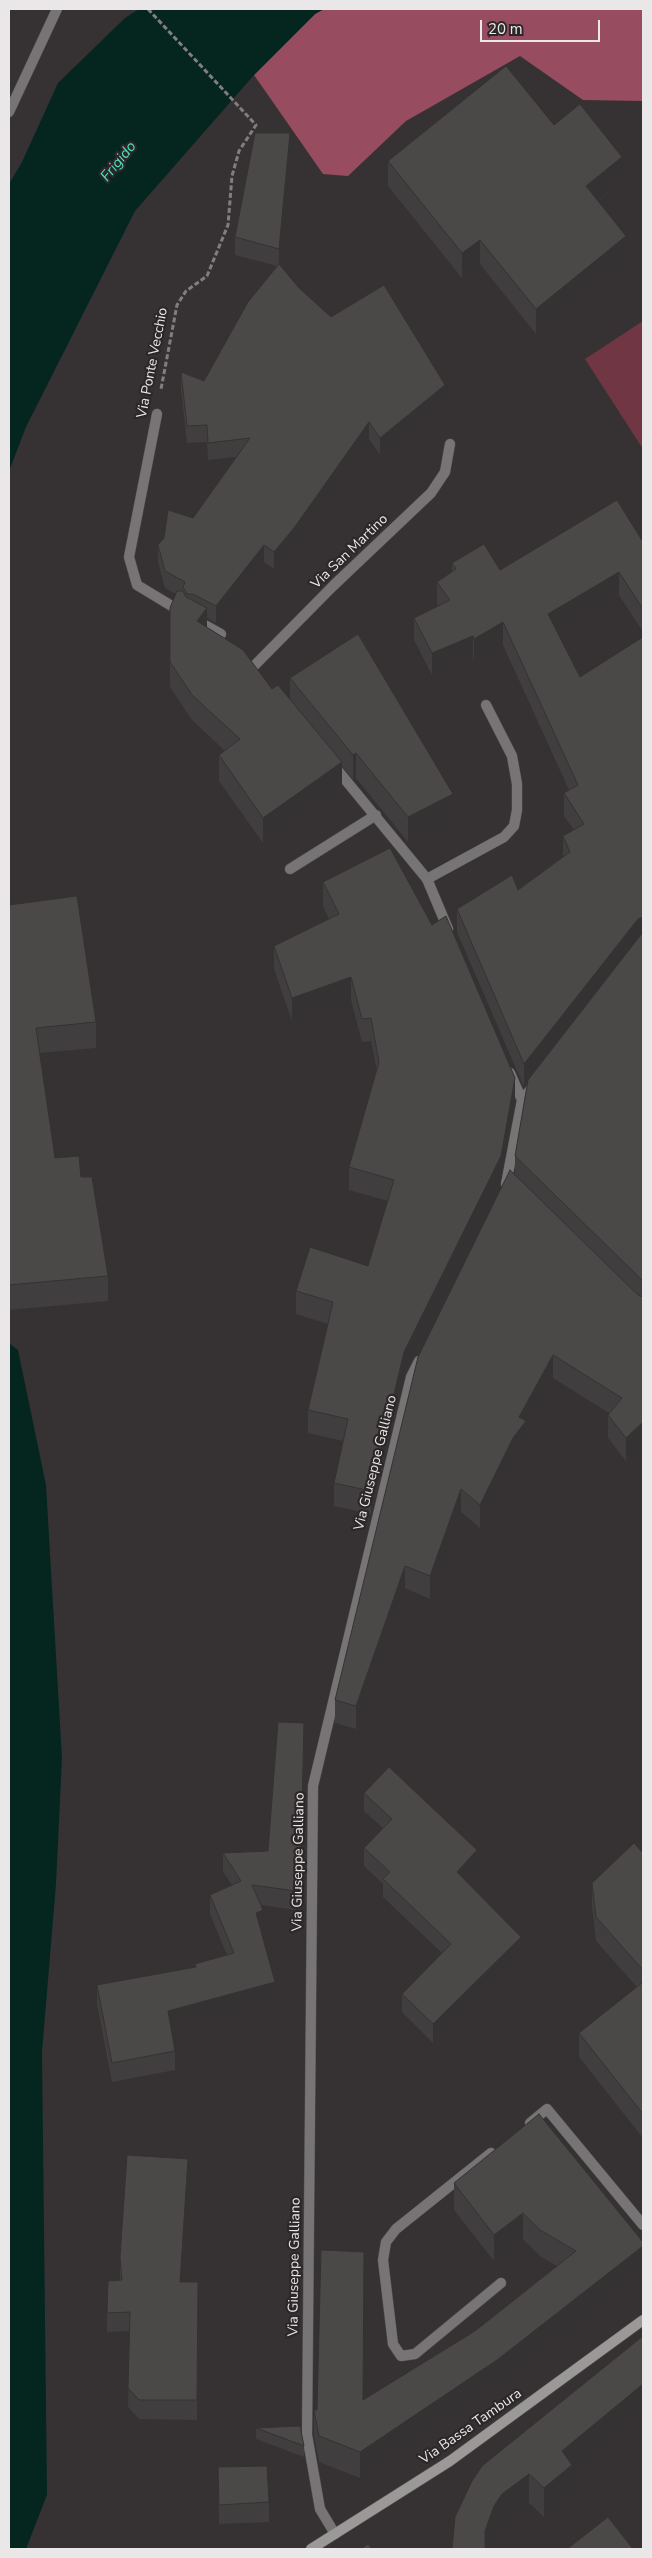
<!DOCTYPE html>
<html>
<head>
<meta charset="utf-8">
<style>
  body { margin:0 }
  #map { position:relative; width:652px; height:2558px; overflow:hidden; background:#363233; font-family:"Nunito Sans",sans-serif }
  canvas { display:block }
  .frame { position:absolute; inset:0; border:10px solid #eae7e8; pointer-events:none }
  .scale { position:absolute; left:480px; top:20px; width:120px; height:22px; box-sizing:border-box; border:2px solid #eae7e8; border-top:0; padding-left:6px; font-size:15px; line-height:18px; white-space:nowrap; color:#eae7e8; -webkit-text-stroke:4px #2c2829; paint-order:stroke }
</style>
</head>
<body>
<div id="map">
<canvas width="652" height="2558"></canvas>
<div class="frame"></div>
<div class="scale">20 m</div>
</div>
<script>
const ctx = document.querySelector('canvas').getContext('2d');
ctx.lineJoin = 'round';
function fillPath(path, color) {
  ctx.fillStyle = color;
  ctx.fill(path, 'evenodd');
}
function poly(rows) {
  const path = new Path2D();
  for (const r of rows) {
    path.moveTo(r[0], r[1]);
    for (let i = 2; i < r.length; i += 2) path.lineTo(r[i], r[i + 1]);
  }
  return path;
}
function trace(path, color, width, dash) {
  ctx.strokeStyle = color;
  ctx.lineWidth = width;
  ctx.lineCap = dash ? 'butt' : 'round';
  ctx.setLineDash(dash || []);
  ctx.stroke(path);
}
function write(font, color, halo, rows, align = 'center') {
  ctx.font = font + ' "Nunito Sans",sans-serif';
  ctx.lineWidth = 4.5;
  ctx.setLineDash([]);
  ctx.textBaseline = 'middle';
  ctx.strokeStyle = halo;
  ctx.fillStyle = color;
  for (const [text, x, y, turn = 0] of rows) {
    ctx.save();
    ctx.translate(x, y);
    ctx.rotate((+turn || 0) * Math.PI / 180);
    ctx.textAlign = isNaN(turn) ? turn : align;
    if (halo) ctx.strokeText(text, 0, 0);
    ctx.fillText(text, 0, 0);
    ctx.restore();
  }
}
fillPath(poly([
  [643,321,643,449,585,359]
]), '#713644');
fillPath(poly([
  [324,9,643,9,643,101,583,100,520,56,406,121,348,176,323,174,254,75,315,14]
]), '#984c5f');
fillPath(poly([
  [139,9,324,9,315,14,254,75,135,211,26,427,9,471,9,184,22,162,58,83,125,18],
  [9,1343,18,1350,46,1485,62,1758,56,1884,42,2052,47,2495,26,2549,9,2549]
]), '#05261f');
const lane = poly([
  [251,669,333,586,431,493,445,472,450,444],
  [427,879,504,837,514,826,517,810,517,784,512,756,486,705],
  [530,2123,547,2109,643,2225],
  [491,2153,396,2229,386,2242,383,2260,393,2344,401,2356,415,2354,501,2283]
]);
const street = poly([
  [9,112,57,9],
  [157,414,129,557,137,585,180,611],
  [196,620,221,634],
  [334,766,427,879,448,929],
  [290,869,376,815],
  [510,1073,522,1100],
  [506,1184,522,1100,534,1085],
  [335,2534,320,2509,307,2435,313,1786,411,1377,419,1361]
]);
const secondary = poly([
  [311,2549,450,2461,643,2320]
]);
trace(lane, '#534f50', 11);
trace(street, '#534f50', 11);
trace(secondary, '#534f50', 11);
trace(poly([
  [148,9,256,125,239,151,232,176,228,225,207,276,186,291,177,305,161,389]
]), '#827e7f', 3, [5, 2.5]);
trace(lane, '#767474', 10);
trace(street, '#767474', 10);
trace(secondary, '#9b9898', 10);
fillPath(poly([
  [554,125,622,181,598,201,626,260,536,334,480,264,462,278,388,186,388,161],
  [290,151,279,264,299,288,331,317,445,402,380,455,369,439,294,545,274,569,264,562,216,623,207,618,207,628,272,689,290,699,290,678,453,820,408,842,356,778,353,780,342,766,342,788,263,843,219,781,219,755,225,751,192,720,170,687,170,608,176,594,165,588,158,562,158,545,193,518,236,457,208,460,207,442,187,443,181,389,181,372,204,381,277,266,235,255,235,237],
  [643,542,643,632,619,595,557,632,580,677,643,637,643,1445,626,1461,608,1438,608,1415,609,1413,553,1378,526,1427,526,1443,513,1461,480,1528,461,1512,430,1599,405,1588,356,1729,335,1723,335,1700,515,1175,515,1156,528,1081,524,1087,457,932,457,909,518,890,563,857,563,836,574,830,564,816,564,793,569,790,503,645,474,661,473,658,432,675,414,640,414,618,438,606,437,604,437,582,452,572,452,563,500,570],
  [323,882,515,1101,501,1179,404,1375,371,1514,334,1506,334,1483,343,1441,308,1433,308,1410,328,1324,296,1314,296,1291,368,1266,388,1201,349,1190,349,1167,377,1071,371,1041,362,1042,351,1000,292,1021,274,969,274,946,329,919,323,906],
  [9,905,96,1022,96,1048,39,1053,55,1158,81,1177,108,1276,108,1301,9,1310],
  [304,1742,301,1868,296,1910,261,1905,263,1929,261,1930,275,2000,171,2029,175,2051,175,2070,112,2082,97,2004,97,1985,195,1967,195,1964,227,1955,210,1914,210,1895,232,1885,223,1872,223,1853,268,1851],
  [364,1793,477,1869,466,1881,521,1955,433,2043,402,2012,402,1994,442,1953,383,1897,383,1884,364,1866,364,1848,383,1828,364,1811],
  [643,1853,643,2138,579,2057,579,2033,637,1987,596,1941,592,1907,592,1883],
  [188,2179,181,2282,198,2282,197,2420,139,2419,128,2407,130,2331,107,2332,107,2313,120,2280,120,2257],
  [454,2183,643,2242,643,2272,497,2386,360,2478,319,2462,314,2436,314,2410,363,2400,475,2331,557,2266,540,2256,523,2239,494,2261,454,2210],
  [256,2428,304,2446,304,2457,256,2439],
  [482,2466,572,2471,572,2494,544,2517,529,2503,502,2523,494,2535],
  [218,2467,269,2502,269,2522,219,2524]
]), '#403e3e');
fillPath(poly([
  [290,133,290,151,279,267,279,249],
  [622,157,622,181,586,210,586,186],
  [626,236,626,260,536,334,536,309],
  [480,240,480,264,462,278,462,253],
  [445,385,445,402,380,455,380,438],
  [369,422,369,439,294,545,274,569,274,552],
  [264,545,264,562,216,623,216,606],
  [619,572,619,595,548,637,548,614],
  [207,608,207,634,197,621],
  [503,622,503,645,474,661,474,639],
  [473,636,473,658,432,675,432,653],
  [356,753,356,778,353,780,353,755],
  [342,762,342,788,263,843,263,818],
  [453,794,453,820,408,842,408,817],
  [643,917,643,940,638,942,524,1087,524,1064,638,919],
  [351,977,351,1000,292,1021,292,998],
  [515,1078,515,1101,501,1179,404,1375,371,1514,371,1491,404,1352],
  [553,1355,553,1378,526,1427,526,1443,513,1461,480,1528,480,1505,519,1417],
  [643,1422,643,1445,626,1461,626,1438],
  [461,1489,461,1512,430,1599,430,1576],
  [405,1566,405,1588,356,1729,356,1706],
  [304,1723,301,1868,296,1910,296,1891],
  [477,1850,477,1869,457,1891,457,1872],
  [263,1910,263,1929,256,1932,256,1913],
  [521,1937,521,1955,433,2043,433,2024],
  [275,1982,275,2000,168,2030,168,2011],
  [188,2159,188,2179,180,2301,180,2282],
  [523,2213,523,2239,494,2261,494,2235],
  [643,2246,643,2272,497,2386,360,2478,360,2452],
  [643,2384,643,2412,572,2471,572,2494,544,2517,544,2488,562,2451],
  [529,2474,529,2503,502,2523,494,2535,489,2549,485,2549,485,2531,494,2506,502,2494]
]), '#343232');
const building = poly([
  [506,66,554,125,580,104,622,157,586,186,626,236,536,309,480,240,462,253,388,161,506,66],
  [255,133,290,133,279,249,235,237,255,133],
  [279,264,299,288,331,317,384,285,445,385,380,438,369,422,294,528,274,552,264,545,216,606,193,594,187,594,183,587,185,582,165,571,158,545,164,538,168,510,193,518,250,438,208,443,207,425,187,426,181,372,204,381,248,302,279,264],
  [617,500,643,542,643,609,619,572,548,614,580,677,643,637,643,917,638,919,524,1064,457,909,512,875,518,890,570,852,563,836,584,824,564,793,578,785,503,622,474,639,473,636,432,653,414,618,450,600,437,582,456,569,452,563,484,544,500,570,617,500],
  [177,591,183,591,186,597,207,608,197,621,243,650,272,689,278,685,342,762,263,818,219,755,240,739,192,695,170,662,170,608,177,591],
  [358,634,453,794,408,817,356,753,353,755,290,678,358,634],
  [390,848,432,925,446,916,515,1078,501,1156,404,1352,371,1491,334,1483,348,1419,308,1410,333,1302,296,1291,310,1247,368,1266,394,1180,349,1167,379,1062,371,1018,362,1019,351,977,292,998,274,946,339,914,323,882,390,848],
  [77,896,96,1022,36,1028,55,1158,79,1156,81,1177,92,1177,108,1276,9,1285,9,905,77,896],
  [643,932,643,1281,515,1156,528,1080,643,932],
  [510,1170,638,1295,643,1297,643,1422,626,1438,608,1415,622,1398,553,1355,519,1417,526,1421,513,1438,480,1505,461,1489,430,1576,405,1566,356,1706,335,1700,418,1357,510,1170],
  [278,1722,304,1723,301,1849,296,1891,252,1885,263,1910,256,1913,275,1982,168,2011,175,2051,112,2063,97,1985,196,1967,195,1964,234,1953,210,1895,241,1881,223,1853,268,1851,278,1722],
  [389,1767,477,1850,457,1872,521,1937,433,2024,402,1994,451,1944,383,1879,390,1872,364,1848,392,1819,364,1793,389,1767],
  [634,1843,643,1853,643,1970,596,1917,592,1883,634,1843],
  [643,1982,643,2114,579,2033,643,1982],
  [539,2114,643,2242,643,2246,497,2360,360,2452,319,2436,314,2410,317,2410,321,2250,364,2252,363,2400,475,2331,576,2251,540,2230,523,2213,494,2235,454,2183,539,2114],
  [127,2155,188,2159,180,2282,198,2282,197,2400,139,2400,128,2388,130,2312,107,2313,108,2281,122,2280,120,2257,127,2155],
  [643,2336,643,2384,562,2451,572,2465,544,2488,529,2474,502,2494,494,2506,485,2531,485,2549,452,2549,455,2517,472,2481,482,2466,643,2336],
  [300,2426,304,2446,256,2428,300,2426],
  [267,2466,269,2502,219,2505,218,2467,267,2466],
  [608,2517,633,2549,567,2549,608,2517],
  [368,2544,372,2549,361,2549,368,2544]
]);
fillPath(building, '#4b4848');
trace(building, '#343232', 1);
write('14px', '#eae7e8', '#2c2829', [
  ["Via Ponte Vecchio",153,363,-79],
  ["Via San Martino",350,552,-44],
  ["Via Giuseppe Galliano",376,1463,-76],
  ["Via Giuseppe Galliano",299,1862,-89],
  ["Via Giuseppe Galliano",295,2267,-89],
  ["Via Bassa Tambura",471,2427,-35]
]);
write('italic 15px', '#4fdfbd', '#2c2829', [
  ["Frigido",119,162,-51]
]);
</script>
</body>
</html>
